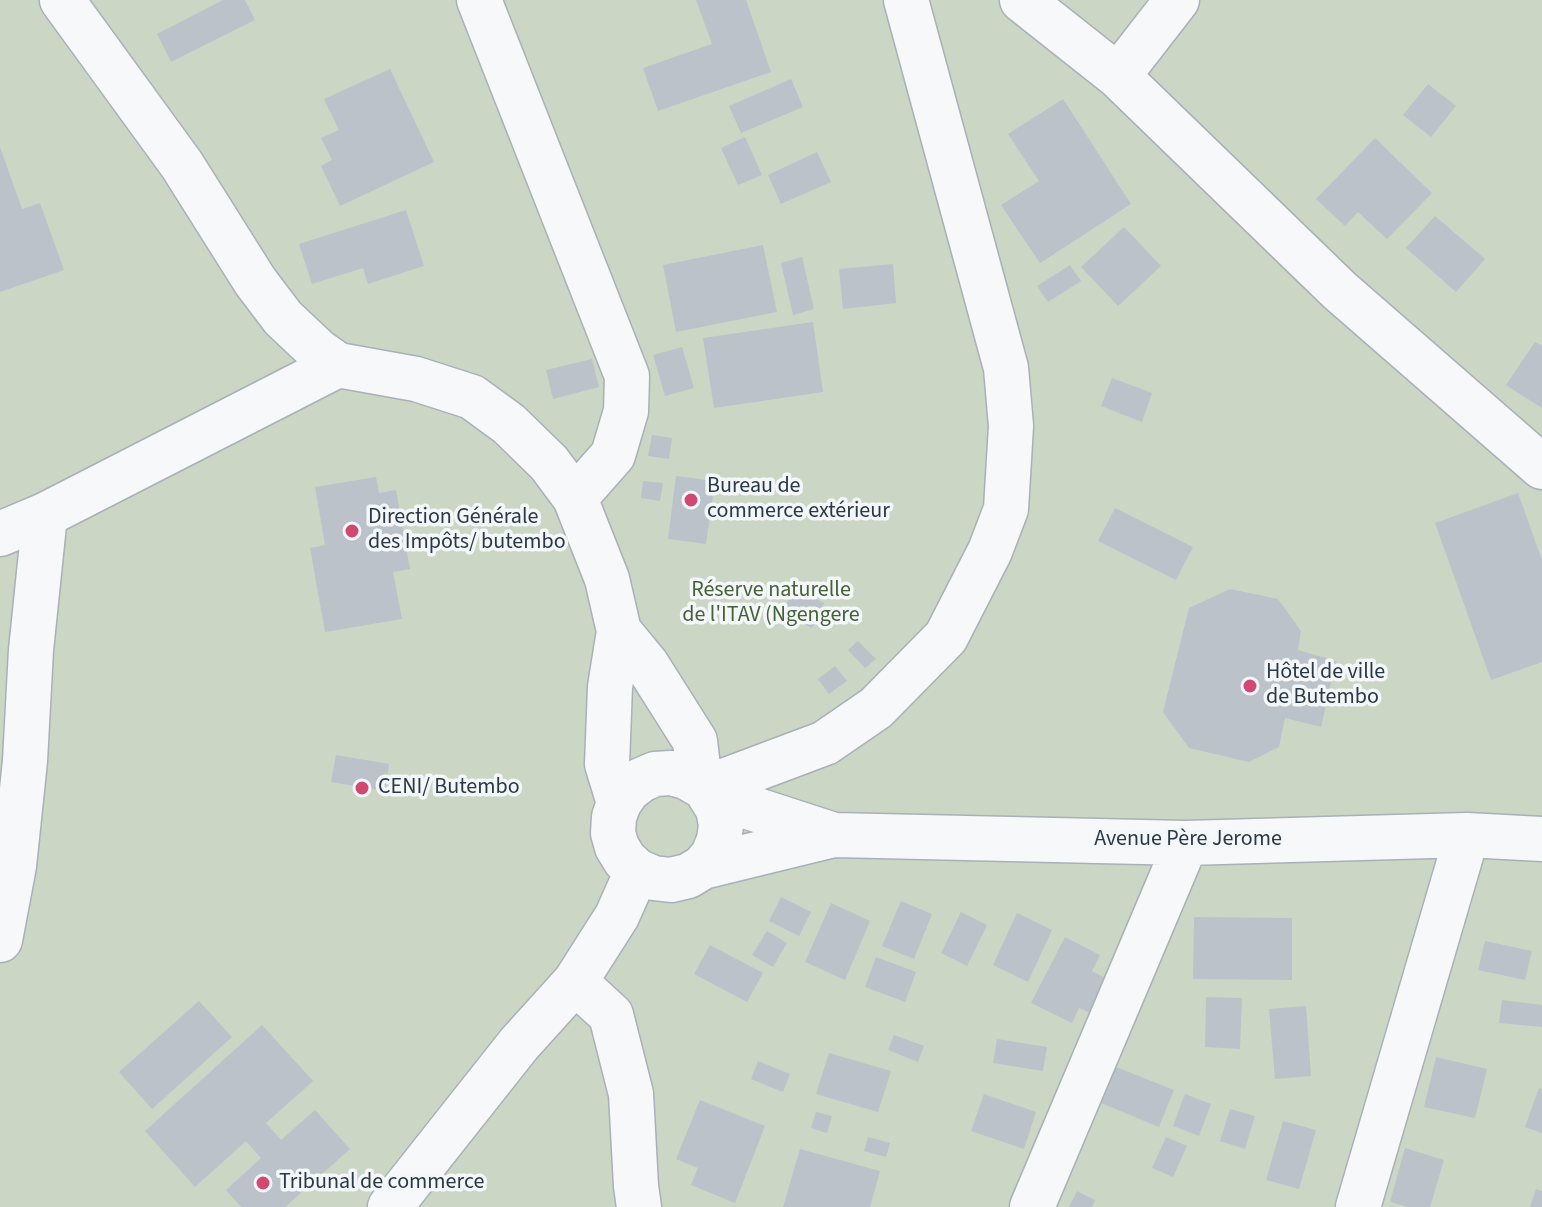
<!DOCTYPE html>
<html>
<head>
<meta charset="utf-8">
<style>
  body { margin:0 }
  canvas { display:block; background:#e4e8ec }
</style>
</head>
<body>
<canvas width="1542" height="1207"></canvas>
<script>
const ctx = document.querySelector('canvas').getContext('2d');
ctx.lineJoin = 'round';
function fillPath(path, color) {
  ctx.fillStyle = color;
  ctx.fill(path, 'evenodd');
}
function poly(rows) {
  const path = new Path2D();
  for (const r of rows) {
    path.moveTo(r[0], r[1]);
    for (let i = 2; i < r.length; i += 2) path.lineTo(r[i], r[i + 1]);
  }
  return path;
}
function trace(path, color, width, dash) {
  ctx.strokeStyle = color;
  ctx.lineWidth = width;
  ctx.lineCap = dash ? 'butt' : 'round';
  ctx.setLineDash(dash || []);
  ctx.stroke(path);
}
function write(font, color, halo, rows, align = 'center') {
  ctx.font = font + ' "Source Sans 3",sans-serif';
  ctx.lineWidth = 7;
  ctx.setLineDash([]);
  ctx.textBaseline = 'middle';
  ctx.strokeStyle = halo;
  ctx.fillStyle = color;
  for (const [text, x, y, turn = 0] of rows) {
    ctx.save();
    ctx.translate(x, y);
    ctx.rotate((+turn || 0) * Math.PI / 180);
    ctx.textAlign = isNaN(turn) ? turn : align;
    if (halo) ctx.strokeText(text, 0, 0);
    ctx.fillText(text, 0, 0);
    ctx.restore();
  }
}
fillPath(poly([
  [0,0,1542,0,1542,1207,0,1207]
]), '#ccd6c5');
fillPath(poly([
  [223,0,245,0,255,20,171,62,157,34],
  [696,0,746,0,771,72,658,111,643,68,712,44],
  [390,69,434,162,340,206,321,166,332,160,321,138,339,130,324,99],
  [791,79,803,107,741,133,729,106],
  [1428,84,1456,106,1431,137,1403,115],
  [1063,99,1131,204,1040,263,1001,205,1039,181,1008,134],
  [745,137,762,175,738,185,721,148],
  [1375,138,1432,193,1387,239,1358,212,1345,226,1316,199],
  [0,147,22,209,40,203,64,270,0,292],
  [817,152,831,182,781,204,768,175],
  [406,210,424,266,368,284,363,268,312,284,299,244],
  [1435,216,1485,259,1456,292,1406,248],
  [1124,227,1161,266,1118,306,1081,267],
  [763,245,777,312,676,332,663,265],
  [802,257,814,309,793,315,781,263],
  [893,264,896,303,843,309,839,269],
  [1070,265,1081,281,1048,302,1037,286],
  [813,322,823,392,714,408,703,338],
  [1535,342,1542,346,1542,408,1506,385],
  [682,347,694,388,665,396,653,355],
  [592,359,599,387,553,399,546,370],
  [1112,378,1152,393,1142,422,1101,406],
  [652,435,672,438,669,459,648,456],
  [676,476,715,481,706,544,668,539],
  [376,477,379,493,396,490,410,569,393,572,402,619,325,632,310,548,325,545,315,487],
  [643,481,663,483,660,501,641,498],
  [1518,493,1542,560,1542,662,1491,680,1435,523],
  [1115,508,1193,547,1176,580,1098,541],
  [794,588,824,603,812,628,782,613],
  [1230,589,1278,599,1301,631,1298,650,1336,661,1321,727,1285,718,1279,747,1249,762,1189,748,1163,712,1189,608],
  [858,641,876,659,865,668,848,650],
  [835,666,847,681,829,694,818,679],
  [336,755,389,764,385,791,331,782],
  [781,897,811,912,799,936,769,921],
  [901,901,932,914,914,959,882,946],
  [831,903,870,921,845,980,805,962],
  [961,912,987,925,967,966,941,953],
  [1017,913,1052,930,1028,982,993,965],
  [1194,917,1292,918,1292,980,1193,979],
  [767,931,787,943,773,967,752,955],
  [1065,937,1100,955,1092,971,1115,983,1097,1016,1079,1008,1072,1023,1031,1003],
  [1485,941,1532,951,1525,980,1478,970],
  [710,945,763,973,747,1002,694,974],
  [876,957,916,972,905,1002,865,987],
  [1206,997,1242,998,1240,1049,1205,1047],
  [1502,1000,1542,1005,1542,1027,1499,1023],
  [199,1001,232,1037,152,1109,119,1072],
  [1306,1006,1311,1076,1275,1079,1269,1009],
  [262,1025,313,1081,266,1123,281,1140,315,1110,350,1149,285,1207,241,1207,226,1190,261,1158,246,1141,195,1187,145,1131],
  [894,1035,924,1046,918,1062,888,1050],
  [997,1039,1047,1047,1043,1071,993,1063],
  [829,1053,891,1071,878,1112,816,1094],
  [1436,1057,1487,1069,1475,1118,1424,1107],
  [758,1061,790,1074,783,1092,751,1079],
  [1116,1067,1174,1090,1159,1127,1101,1103],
  [1539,1088,1542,1089,1542,1133,1525,1127],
  [984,1094,1036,1112,1024,1149,971,1131],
  [1185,1094,1211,1104,1199,1136,1173,1126],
  [700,1100,765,1126,735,1203,691,1185,698,1168,676,1159],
  [1230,1109,1255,1116,1245,1149,1220,1141],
  [816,1112,832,1116,827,1133,811,1128],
  [1283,1121,1316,1130,1299,1189,1266,1180],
  [868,1137,890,1143,886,1157,864,1151],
  [1166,1137,1187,1146,1173,1177,1152,1168],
  [1405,1148,1444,1160,1430,1207,1408,1207,1390,1202],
  [800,1149,880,1171,870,1207,783,1207],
  [1536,1189,1542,1191,1542,1207,1530,1207],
  [1077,1191,1095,1200,1092,1207,1069,1207]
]), '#bbc2ca');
const minor = poly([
  [62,0,182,165,255,281,283,318,318,351,338,365,416,379,472,397,509,424,549,463,575,498,607,579,619,631,610,687,607,764,619,803],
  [479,0,627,376,626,411,613,455,575,498],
  [1022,0,1118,76,1339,290,1542,467],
  [1118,76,1177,0],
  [0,534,45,515,338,365],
  [619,631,647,665,695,741,700,784],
  [705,788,825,743,876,708,946,637,990,551,1006,509,1011,426,1006,368,906,0],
  [711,795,834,835],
  [703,867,713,855,719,840,721,825,718,809,705,788,686,777,671,773,655,774,641,780,628,790,619,803,614,817,613,833,617,847,625,860,637,871,653,878,671,880,688,876,703,867,834,835,1186,843,1467,835,1542,839],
  [0,940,14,866,25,761,31,650,45,515],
  [575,982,611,1015,631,1094,636,1186,639,1207],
  [390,1207,519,1044,575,982,617,916,637,871],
  [1032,1207,1186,843],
  [1358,1207,1467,835]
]);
trace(minor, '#a9b0b7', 47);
trace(minor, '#f7f8fa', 44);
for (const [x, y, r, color] of [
  [691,500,8,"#d14971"],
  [352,531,8,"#d14971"],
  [1250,686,8,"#d14971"],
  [362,788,8,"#d14971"],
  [263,1183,8,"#d14971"]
]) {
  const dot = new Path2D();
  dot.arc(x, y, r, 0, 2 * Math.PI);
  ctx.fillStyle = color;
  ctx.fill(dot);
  trace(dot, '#f4f7f9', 3);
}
write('22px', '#2b3845', '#f4f7f9', [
  ["Bureau de",707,487],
  ["commerce extérieur",707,512],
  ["Direction Générale",368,518],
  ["des Impôts/ butembo",368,543],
  ["Hôtel de ville",1266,673],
  ["de Butembo",1266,698],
  ["CENI/ Butembo",378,788],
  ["Tribunal de commerce",279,1183]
], 'left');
write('22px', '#466138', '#f4f7f9', [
  ["Réserve naturelle",771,591],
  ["de l'ITAV (Ngengere",771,616]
]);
write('22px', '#2b3845', '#f4f7f9', [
  ["Avenue Père Jerome",1188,840]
]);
</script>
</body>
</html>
